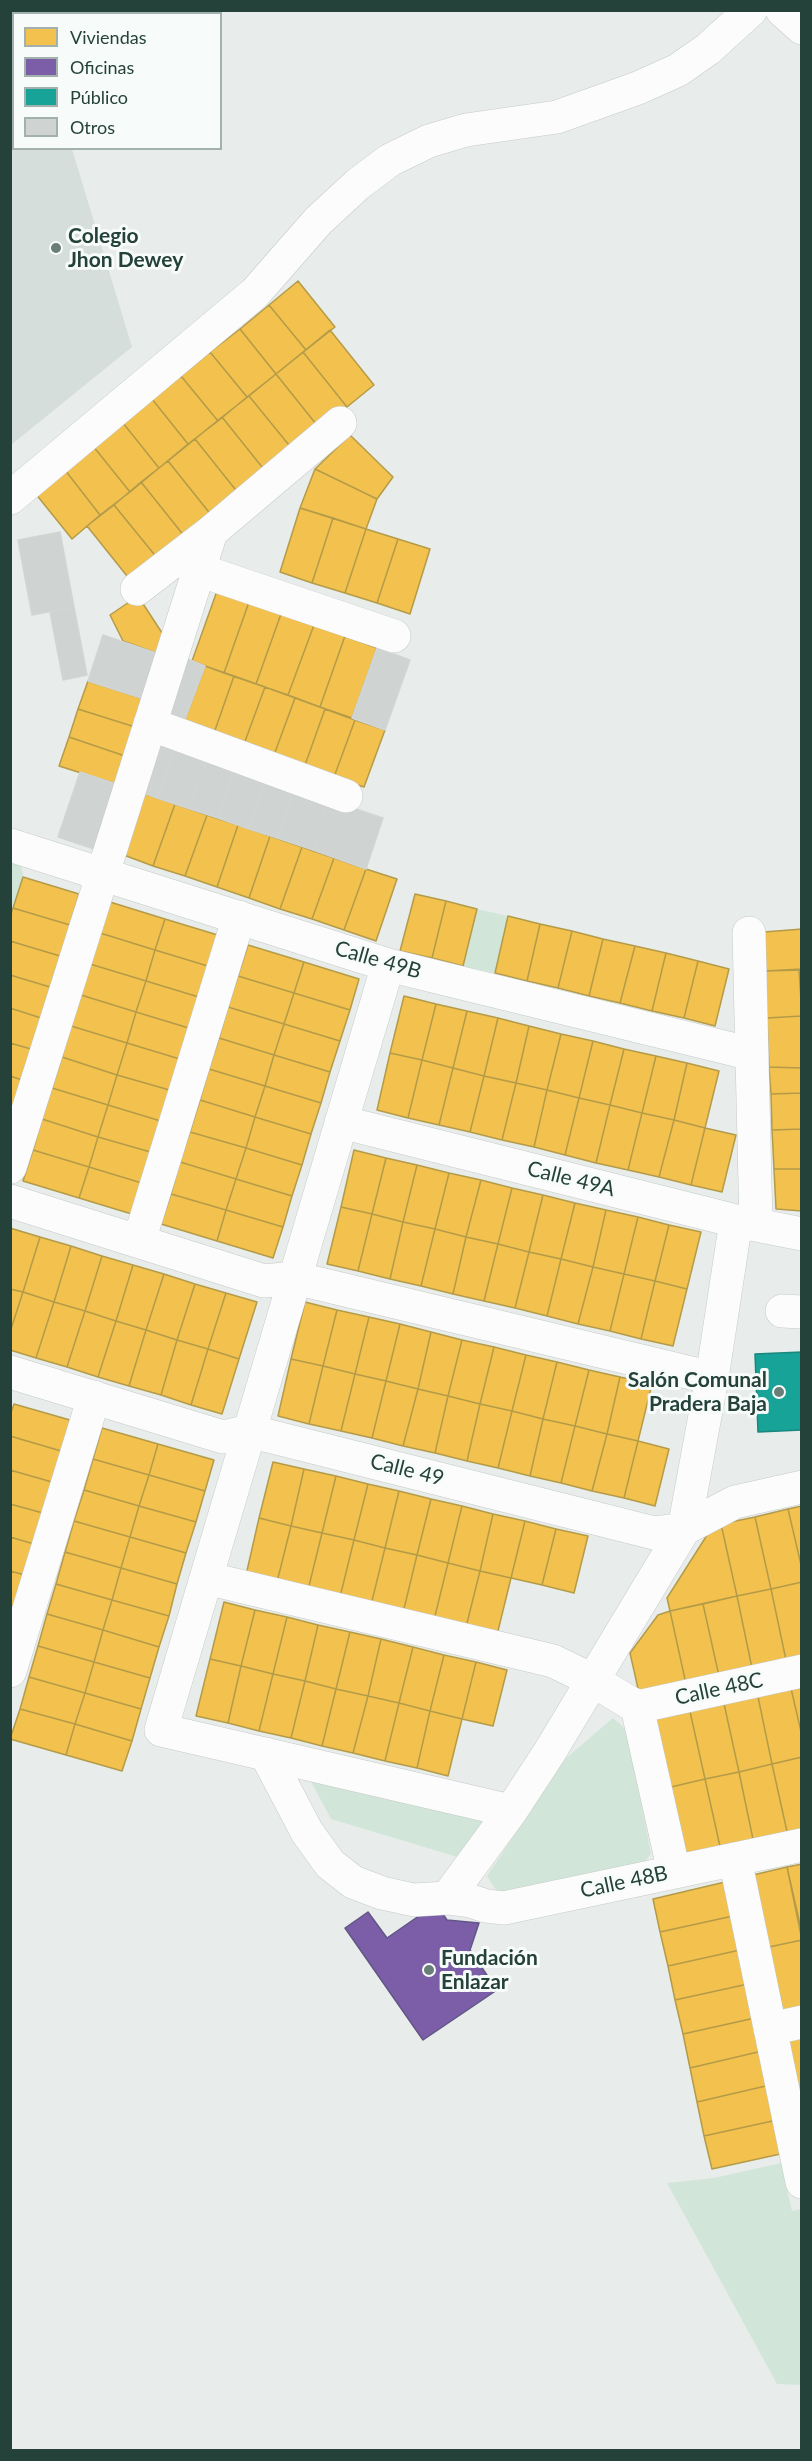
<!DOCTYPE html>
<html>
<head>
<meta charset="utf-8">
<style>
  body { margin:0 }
  #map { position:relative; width:812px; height:2461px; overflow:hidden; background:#e8edeb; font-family:Lato,sans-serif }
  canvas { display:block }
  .frame { position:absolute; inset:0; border:12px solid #24423a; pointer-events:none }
  .legend { position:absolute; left:12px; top:12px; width:210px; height:138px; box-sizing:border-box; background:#f7fbf9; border:2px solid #a3b1ad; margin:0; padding:8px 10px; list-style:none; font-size:18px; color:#24423a }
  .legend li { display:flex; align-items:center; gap:12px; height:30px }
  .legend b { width:30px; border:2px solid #a3b1ad }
</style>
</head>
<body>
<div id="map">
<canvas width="812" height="2461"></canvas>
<div class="frame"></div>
<ul class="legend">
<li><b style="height:16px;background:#f2c14e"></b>Viviendas</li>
<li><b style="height:16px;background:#7b5ea7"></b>Oficinas</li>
<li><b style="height:16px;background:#17a398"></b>Público</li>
<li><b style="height:16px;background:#cfd4d2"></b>Otros</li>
</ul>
</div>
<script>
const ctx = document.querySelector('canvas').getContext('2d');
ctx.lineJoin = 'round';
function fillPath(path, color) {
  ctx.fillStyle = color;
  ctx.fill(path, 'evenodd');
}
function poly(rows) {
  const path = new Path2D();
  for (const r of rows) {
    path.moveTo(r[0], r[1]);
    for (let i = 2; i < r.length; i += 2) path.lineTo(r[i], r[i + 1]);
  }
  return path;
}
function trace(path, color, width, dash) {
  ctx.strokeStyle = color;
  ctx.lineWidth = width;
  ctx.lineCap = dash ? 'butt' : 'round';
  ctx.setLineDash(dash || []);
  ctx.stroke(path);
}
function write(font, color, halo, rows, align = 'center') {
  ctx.font = font + ' Lato,sans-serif';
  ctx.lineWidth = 6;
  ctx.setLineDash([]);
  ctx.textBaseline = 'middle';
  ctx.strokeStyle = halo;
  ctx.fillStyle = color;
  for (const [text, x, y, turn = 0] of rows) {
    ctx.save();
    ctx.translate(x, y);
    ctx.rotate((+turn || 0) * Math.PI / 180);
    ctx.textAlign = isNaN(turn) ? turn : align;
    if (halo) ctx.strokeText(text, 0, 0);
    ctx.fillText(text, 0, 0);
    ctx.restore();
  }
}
fillPath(poly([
  [11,10,141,11,132,14,14,14,14,148,72,149,132,347,11,445]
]), '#d6dedb');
fillPath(poly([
  [11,861,21,864,23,877,11,918],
  [477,909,508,916,495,973,463,966],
  [613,1718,628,1731,651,1854,644,1863,498,1893,487,1876,565,1759],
  [310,1780,484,1820,464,1859,331,1819],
  [781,2163,792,2211,801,2209,801,2385,777,2384,667,2183,714,2178]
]), '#d1e6d8');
const homes = poly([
  [298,281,335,327,306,350,269,305,298,281],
  [269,305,306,350,276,374,240,329,269,305],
  [240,329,276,374,247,397,210,352,240,329],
  [330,330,374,385,347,407,303,352,330,330],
  [210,352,247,397,218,421,181,376,210,352],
  [303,352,347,407,320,429,276,374,303,352],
  [276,374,320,429,293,450,249,396,276,374],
  [181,376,218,421,188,444,152,399,181,376],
  [249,396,293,450,266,472,222,417,249,396],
  [152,399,188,444,159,468,123,423,152,399],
  [222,417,266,472,239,494,195,439,222,417],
  [123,423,159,468,130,492,93,446,123,423],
  [350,435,393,477,377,499,315,469,350,435],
  [195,439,239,494,212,516,168,461,195,439],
  [93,446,130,492,100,515,65,470,93,446],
  [168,461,212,516,185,537,141,482,168,461],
  [315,469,377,499,366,529,300,508,315,469],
  [65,470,100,515,72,539,35,493,65,470],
  [141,482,185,537,158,559,114,505,141,482],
  [114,505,158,559,131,581,87,526,114,505],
  [300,508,333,518,312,583,280,572,300,508],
  [333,518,366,529,345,593,312,583,333,518],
  [366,529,398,539,377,603,345,593,366,529],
  [398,539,430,549,410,614,377,603,398,539],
  [217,591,249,602,224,673,192,661,217,591],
  [138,596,166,639,159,654,123,641,110,615,138,596],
  [249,602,281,614,256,684,224,673,249,602],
  [281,614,314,625,288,695,256,684,281,614],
  [314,625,345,636,320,707,288,695,314,625],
  [345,636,377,648,352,718,320,707,345,636],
  [205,666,234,676,214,733,184,722,205,666],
  [234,676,265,687,244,744,214,733,234,676],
  [88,681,144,699,135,727,78,709,88,681],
  [265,687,295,698,274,755,244,744,265,687],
  [295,698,325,709,305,765,274,755,295,698],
  [78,709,135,727,125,756,69,737,78,709],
  [325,709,355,720,334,777,305,765,325,709],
  [355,720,385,730,364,787,334,777,355,720],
  [69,737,125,756,116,784,59,766,69,737],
  [143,793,175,804,153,866,121,854,143,793],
  [175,804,207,815,185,876,153,866,175,804],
  [207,815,238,825,217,887,185,876,207,815],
  [238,825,270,836,249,898,217,887,238,825],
  [270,836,302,847,280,909,249,898,270,836],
  [302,847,334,858,312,919,280,909,302,847],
  [334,858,366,869,344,930,312,919,334,858],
  [366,869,397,879,376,941,344,930,366,869],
  [23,877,79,894,70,925,13,908,23,877],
  [415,894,446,901,432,958,400,951,415,894],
  [446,901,477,909,463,966,432,958,446,901],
  [110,902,165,919,155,950,100,933,110,902],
  [13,908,70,925,60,956,10,941,10,917,13,908],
  [508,916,540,924,527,981,495,973,508,916],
  [165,919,221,936,211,967,155,950,165,919],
  [540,924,572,931,558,988,527,981,540,924],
  [802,929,802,969,765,971,764,932,802,929],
  [572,931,603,939,589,996,558,988,572,931],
  [100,933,155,950,146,981,90,964,100,933],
  [603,939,635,946,620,1003,589,996,603,939],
  [10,941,60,956,50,987,10,975,10,941],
  [248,945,304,962,294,993,238,976,248,945],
  [635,946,666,953,652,1011,620,1003,635,946],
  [155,950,211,967,202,998,146,981,155,950],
  [666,953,698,961,684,1018,652,1011,666,953],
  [698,961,729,969,715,1026,684,1018,698,961],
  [304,962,359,979,350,1010,294,993,304,962],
  [90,964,146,981,136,1012,81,995,90,964],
  [802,969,802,1016,799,970,802,969],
  [799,970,802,1016,767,1018,765,971,799,970],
  [10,975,50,987,41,1018,10,1008,10,975],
  [238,976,294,993,284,1024,228,1007,238,976],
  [146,981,202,998,192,1029,136,1012,146,981],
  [294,993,350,1010,340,1041,284,1024,294,993],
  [81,995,136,1012,127,1043,71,1026,81,995],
  [404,996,436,1004,422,1060,390,1053,404,996],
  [436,1004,467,1011,453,1068,422,1060,436,1004],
  [228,1007,284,1024,274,1055,219,1038,228,1007],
  [10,1008,41,1018,31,1049,10,1043,10,1008],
  [467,1011,498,1018,484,1076,453,1068,467,1011],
  [136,1012,192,1029,183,1060,127,1043,136,1012],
  [802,1016,802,1068,769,1067,767,1018,802,1016],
  [498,1018,529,1026,516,1083,484,1076,498,1018],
  [284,1024,340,1041,330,1072,274,1055,284,1024],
  [71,1026,127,1043,117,1075,62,1057,71,1026],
  [529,1026,561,1034,547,1090,516,1083,529,1026],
  [561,1034,593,1041,579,1098,547,1090,561,1034],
  [219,1038,274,1055,265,1086,209,1069,219,1038],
  [593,1041,624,1049,610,1105,579,1098,593,1041],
  [10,1043,31,1049,22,1080,10,1076,10,1043],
  [127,1043,183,1060,173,1091,117,1075,127,1043],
  [624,1049,656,1056,642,1113,610,1105,624,1049],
  [390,1053,422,1060,408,1118,377,1110,390,1053],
  [274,1055,330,1072,321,1103,265,1086,274,1055],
  [656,1056,687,1063,674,1120,642,1113,656,1056],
  [62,1057,117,1075,108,1105,52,1088,62,1057],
  [422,1060,453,1068,439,1125,408,1118,422,1060],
  [687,1063,719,1071,705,1128,674,1120,687,1063],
  [769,1067,802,1068,802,1093,771,1094,769,1067],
  [453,1068,484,1076,470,1132,439,1125,453,1068],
  [209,1069,265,1086,255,1117,200,1100,209,1069],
  [117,1075,173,1091,164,1122,108,1105,117,1075],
  [10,1076,22,1080,12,1111,10,1110,10,1076],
  [484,1076,516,1083,502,1140,470,1132,484,1076],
  [516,1083,547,1090,534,1147,502,1140,516,1083],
  [265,1086,321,1103,311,1134,255,1117,265,1086],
  [52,1088,108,1105,98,1137,42,1119,52,1088],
  [547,1090,579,1098,565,1155,534,1147,547,1090],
  [802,1093,802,1129,772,1130,771,1094,802,1093],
  [579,1098,610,1105,596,1163,565,1155,579,1098],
  [200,1100,255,1117,246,1148,190,1132,200,1100],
  [108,1105,164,1122,154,1153,98,1137,108,1105],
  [610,1105,642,1113,628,1170,596,1163,610,1105],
  [642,1113,674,1120,659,1177,628,1170,642,1113],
  [255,1117,311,1134,302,1165,246,1148,255,1117],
  [42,1119,98,1137,89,1167,33,1150,42,1119],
  [674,1120,705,1128,691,1185,659,1177,674,1120],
  [705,1128,736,1135,722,1192,691,1185,705,1128],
  [802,1129,802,1169,774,1169,772,1130,802,1129],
  [190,1132,246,1148,236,1179,180,1162,190,1132],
  [98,1137,154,1153,145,1184,89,1167,98,1137],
  [246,1148,302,1165,292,1196,236,1179,246,1148],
  [33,1150,89,1167,79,1198,23,1181,33,1150],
  [354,1150,386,1158,372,1214,341,1207,354,1150],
  [386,1158,417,1165,403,1222,372,1214,386,1158],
  [180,1162,236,1179,226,1210,171,1194,180,1162],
  [417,1165,449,1173,435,1229,403,1222,417,1165],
  [89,1167,145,1184,135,1215,79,1198,89,1167],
  [774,1169,802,1169,802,1211,776,1209,774,1169],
  [449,1173,481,1180,466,1237,435,1229,449,1173],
  [236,1179,292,1196,283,1227,226,1210,236,1179],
  [481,1180,512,1188,498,1244,466,1237,481,1180],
  [512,1188,543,1195,529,1252,498,1244,512,1188],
  [171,1194,226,1210,217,1241,161,1224,171,1194],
  [543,1195,575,1203,561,1259,529,1252,543,1195],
  [575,1203,606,1210,593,1267,561,1259,575,1203],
  [341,1207,372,1214,358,1271,327,1264,341,1207],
  [226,1210,283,1227,273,1258,217,1241,226,1210],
  [606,1210,638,1217,624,1274,593,1267,606,1210],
  [372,1214,403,1222,390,1279,358,1271,372,1214],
  [638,1217,669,1225,655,1281,624,1274,638,1217],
  [403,1222,435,1229,421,1286,390,1279,403,1222],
  [669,1225,701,1232,687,1289,655,1281,669,1225],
  [10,1228,40,1237,23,1292,10,1289,10,1228],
  [435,1229,466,1237,453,1294,421,1286,435,1229],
  [40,1237,71,1246,54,1302,23,1292,40,1237],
  [466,1237,498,1244,484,1301,453,1294,466,1237],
  [498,1244,529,1252,515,1308,484,1301,498,1244],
  [71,1246,102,1256,85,1311,54,1302,71,1246],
  [529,1252,561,1259,547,1316,515,1308,529,1252],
  [102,1256,133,1265,116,1321,85,1311,102,1256],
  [561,1259,593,1267,578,1324,547,1316,561,1259],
  [133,1265,164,1274,146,1330,116,1321,133,1265],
  [593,1267,624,1274,610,1331,578,1324,593,1267],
  [164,1274,195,1284,177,1340,146,1330,164,1274],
  [624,1274,655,1281,641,1339,610,1331,624,1274],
  [655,1281,687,1289,673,1346,641,1339,655,1281],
  [195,1284,226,1293,208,1349,177,1340,195,1284],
  [10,1289,23,1292,10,1332,10,1289],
  [23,1292,54,1302,36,1358,10,1350,10,1332,23,1292],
  [226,1293,257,1302,239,1359,208,1349,226,1293],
  [54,1302,85,1311,67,1367,36,1358,54,1302],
  [305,1302,337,1310,323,1366,291,1359,305,1302],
  [337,1310,369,1317,355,1374,323,1366,337,1310],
  [85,1311,116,1321,98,1377,67,1367,85,1311],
  [369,1317,400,1324,386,1381,355,1374,369,1317],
  [116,1321,146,1330,129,1386,98,1377,116,1321],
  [400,1324,431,1332,418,1389,386,1381,400,1324],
  [146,1330,177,1340,161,1395,129,1386,146,1330],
  [431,1332,462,1340,448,1396,418,1389,431,1332],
  [177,1340,208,1349,191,1405,161,1395,177,1340],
  [462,1340,494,1347,480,1404,448,1396,462,1340],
  [494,1347,526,1355,512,1411,480,1404,494,1347],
  [208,1349,239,1359,222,1414,191,1405,208,1349],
  [526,1355,557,1362,543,1419,512,1411,526,1355],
  [291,1359,323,1366,309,1424,278,1416,291,1359],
  [557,1362,589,1370,575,1426,543,1419,557,1362],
  [323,1366,355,1374,341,1431,309,1424,323,1366],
  [589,1370,620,1377,607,1434,575,1426,589,1370],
  [355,1374,386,1381,372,1438,341,1431,355,1374],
  [620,1377,652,1384,638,1441,607,1434,620,1377],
  [386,1381,418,1389,403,1446,372,1438,386,1381],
  [418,1389,448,1396,435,1453,403,1446,418,1389],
  [448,1396,480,1404,467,1461,435,1453,448,1396],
  [14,1404,70,1420,61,1451,10,1436,10,1415,14,1404],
  [480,1404,512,1411,498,1468,467,1461,480,1404],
  [512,1411,543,1419,530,1476,498,1468,512,1411],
  [543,1419,575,1426,561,1483,530,1476,543,1419],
  [575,1426,607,1434,592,1491,561,1483,575,1426],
  [102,1428,158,1444,149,1475,93,1459,102,1428],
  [607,1434,638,1441,624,1498,592,1491,607,1434],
  [10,1436,61,1451,52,1482,10,1470,10,1436],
  [638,1441,669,1449,655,1506,624,1498,638,1441],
  [158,1444,214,1460,205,1491,149,1475,158,1444],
  [93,1459,149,1475,139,1506,84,1490,93,1459],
  [273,1462,304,1469,291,1526,259,1518,273,1462],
  [304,1469,336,1476,322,1533,291,1526,304,1469],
  [10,1470,52,1482,43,1513,10,1504,10,1470],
  [149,1475,205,1491,196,1522,139,1506,149,1475],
  [336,1476,368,1484,354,1540,322,1533,336,1476],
  [368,1484,399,1491,385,1548,354,1540,368,1484],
  [84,1490,139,1506,130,1537,74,1521,84,1490],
  [399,1491,431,1499,417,1555,385,1548,399,1491],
  [431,1499,462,1506,448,1563,417,1555,431,1499],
  [10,1504,43,1513,34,1544,10,1537,10,1504],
  [139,1506,196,1522,186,1553,130,1537,139,1506],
  [462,1506,493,1514,480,1571,448,1563,462,1506],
  [802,1506,802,1569,788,1509,802,1506],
  [788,1509,802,1569,802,1582,771,1589,755,1517,788,1509],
  [493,1514,525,1521,511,1578,480,1571,493,1514],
  [755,1517,771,1589,737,1596,721,1524,755,1517],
  [259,1518,291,1526,277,1582,246,1575,259,1518],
  [74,1521,130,1537,121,1568,65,1552,74,1521],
  [525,1521,556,1529,542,1585,511,1578,525,1521],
  [721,1524,737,1596,670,1611,667,1598,709,1532,721,1524],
  [291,1526,322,1533,308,1590,277,1582,291,1526],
  [556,1529,588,1536,574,1593,542,1585,556,1529],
  [322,1533,354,1540,340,1597,308,1590,322,1533],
  [10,1537,34,1544,25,1575,10,1571,10,1537],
  [130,1537,186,1553,177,1584,121,1568,130,1537],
  [354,1540,385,1548,371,1605,340,1597,354,1540],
  [385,1548,417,1555,403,1613,371,1605,385,1548],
  [65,1552,121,1568,112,1600,56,1584,65,1552],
  [417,1555,448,1563,434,1620,403,1613,417,1555],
  [448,1563,480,1571,466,1627,434,1620,448,1563],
  [121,1568,177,1584,169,1616,112,1600,121,1568],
  [10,1571,25,1575,15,1606,10,1605,10,1571],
  [480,1571,511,1578,497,1635,466,1627,480,1571],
  [802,1582,802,1657,786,1660,771,1589,802,1582],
  [56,1584,112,1600,103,1630,47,1614,56,1584],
  [771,1589,786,1660,752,1668,737,1596,771,1589],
  [737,1596,752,1668,719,1676,703,1604,737,1596],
  [112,1600,169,1616,159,1647,103,1630,112,1600],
  [224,1602,255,1610,241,1666,210,1659,224,1602],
  [703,1604,719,1676,686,1684,670,1611,703,1604],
  [255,1610,287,1617,273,1674,241,1666,255,1610],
  [670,1611,686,1684,639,1693,630,1653,658,1615,670,1611],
  [47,1614,103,1630,94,1662,38,1646,47,1614],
  [287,1617,318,1625,305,1681,273,1674,287,1617],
  [318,1625,350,1632,336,1689,305,1681,318,1625],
  [103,1630,159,1647,150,1678,94,1662,103,1630],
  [350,1632,381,1639,368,1696,336,1689,350,1632],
  [381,1639,413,1647,399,1703,368,1696,381,1639],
  [38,1646,94,1662,85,1693,29,1677,38,1646],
  [413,1647,444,1655,430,1711,399,1703,413,1647],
  [444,1655,476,1662,462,1719,430,1711,444,1655],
  [210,1659,241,1666,228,1723,196,1716,210,1659],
  [94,1662,150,1678,141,1709,85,1693,94,1662],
  [476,1662,507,1670,493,1726,462,1719,476,1662],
  [241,1666,273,1674,259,1731,228,1723,241,1666],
  [273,1674,305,1681,291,1738,259,1731,273,1674],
  [29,1677,85,1693,75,1724,20,1709,29,1677],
  [305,1681,336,1689,322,1746,291,1738,305,1681],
  [802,1682,802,1736,790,1684,802,1682],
  [790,1684,802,1736,802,1757,772,1764,757,1692,790,1684],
  [336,1689,368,1696,353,1753,322,1746,336,1689],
  [757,1692,772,1764,739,1772,723,1699,757,1692],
  [85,1693,141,1709,132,1741,75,1724,85,1693],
  [368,1696,399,1703,385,1761,353,1753,368,1696],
  [723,1699,739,1772,705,1779,689,1707,723,1699],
  [399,1703,430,1711,417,1768,385,1761,399,1703],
  [689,1707,705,1779,671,1787,655,1715,689,1707],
  [20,1709,75,1724,66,1755,10,1739,20,1709],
  [430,1711,462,1719,448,1776,417,1768,430,1711],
  [75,1724,132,1741,122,1771,66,1755,75,1724],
  [802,1757,802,1833,788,1836,772,1764,802,1757],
  [772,1764,788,1836,754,1844,739,1772,772,1764],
  [739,1772,754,1844,721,1851,705,1779,739,1772],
  [705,1779,721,1851,687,1859,671,1787,705,1779],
  [802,1864,802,1933,787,1867,802,1864],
  [787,1867,802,1940,769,1947,753,1875,787,1867],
  [725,1882,733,1916,660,1932,653,1899,725,1882],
  [733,1916,740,1950,668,1966,660,1932,733,1916],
  [802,1940,802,2016,785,2020,769,1947,802,1940],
  [740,1950,748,1984,675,2000,668,1966,740,1950],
  [748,1984,755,2018,683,2034,675,2000,748,1984],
  [755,2018,762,2051,690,2068,683,2034,755,2018],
  [802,2037,802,2112,785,2040,802,2037],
  [762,2051,770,2085,697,2102,690,2068,762,2051],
  [770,2085,777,2120,704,2136,697,2102,770,2085],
  [777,2120,785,2153,712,2169,704,2136,777,2120]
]);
fillPath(homes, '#f2c14e');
trace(homes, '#b49b48', 1.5);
const offices = poly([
  [436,1904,447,1920,479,1923,470,1950,497,1990,423,2040,345,1928,368,1912,387,1938,436,1904]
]);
fillPath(offices, '#7b5ea7');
trace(offices, '#615686', 1.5);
const public = poly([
  [802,1352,802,1430,758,1432,755,1354,802,1352]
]);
fillPath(public, '#17a398');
trace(public, '#1b867c', 1.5);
const building = poly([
  [60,532,74,607,32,615,18,540,60,532],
  [74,607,87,675,63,680,50,612,74,607],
  [103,635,159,654,144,699,88,681,103,635],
  [377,648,410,660,385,730,352,718,377,648],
  [185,658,205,666,184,722,164,716,185,658],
  [155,740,175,748,157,798,138,791,155,740],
  [175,748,207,758,190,809,157,798,175,748],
  [207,758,235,768,218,818,190,809,207,758],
  [235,768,266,778,249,829,218,818,235,768],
  [80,772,116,784,94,849,58,837,80,772],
  [266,778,295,788,277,838,249,829,266,778],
  [295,788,329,800,313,850,277,838,295,788],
  [329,800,383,818,366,869,313,850,329,800]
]);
fillPath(building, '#cfd4d2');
trace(building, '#d1d6d4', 1.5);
const minor = poly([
  [782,10,802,28],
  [10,498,255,293,318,221,358,184,390,160,429,141,466,130,557,117,638,88,678,70,708,49,751,10],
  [199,570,394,636],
  [137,589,211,532,340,423],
  [150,724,346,796],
  [10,845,388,965,752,1054],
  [749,933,756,1225],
  [388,965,161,1730,511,1811],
  [341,1122,736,1221,802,1234],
  [10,1167,211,532],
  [10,1201,264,1281,295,1278,712,1378],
  [139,1241,239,917],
  [782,1311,802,1312],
  [10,1372,223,1437,249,1431,654,1533,684,1529,735,1502,802,1487],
  [206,1578,553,1661,592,1680,637,1707,674,1872],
  [10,1671,94,1397],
  [637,1707,802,1671],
  [266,1754,307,1832,330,1864,353,1882,382,1893,414,1900,447,1898,471,1901,486,1906,504,1908,802,1845],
  [735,1859,802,2182],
  [447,1898,511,1811,549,1753,684,1529,712,1378,736,1221],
  [770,2029,802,2022]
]);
trace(minor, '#c5cac8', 34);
trace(minor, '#fcfcfc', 33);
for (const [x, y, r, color] of [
  [56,248,6,"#697e78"],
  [779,1392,6,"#697e78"],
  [429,1970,6,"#697e78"]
]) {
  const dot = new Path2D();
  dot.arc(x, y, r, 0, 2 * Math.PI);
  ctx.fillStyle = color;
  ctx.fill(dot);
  trace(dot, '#f7fbf9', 2);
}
write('bold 21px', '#24423a', '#f7fbf9', [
  ["Colegio",68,236],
  ["Jhon Dewey",68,260],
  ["Salón Comunal",767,1380,"right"],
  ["Pradera Baja",767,1404,"right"],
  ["Fundación",441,1958],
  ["Enlazar",441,1982]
], 'left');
write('21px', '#24423a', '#f7fbf9', [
  ["Calle 49B",378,960,16],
  ["Calle 49A",571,1179,14],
  ["Calle 49",407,1470,14],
  ["Calle 48C",719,1689,-12],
  ["Calle 48B",624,1882,-12]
]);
</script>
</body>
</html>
